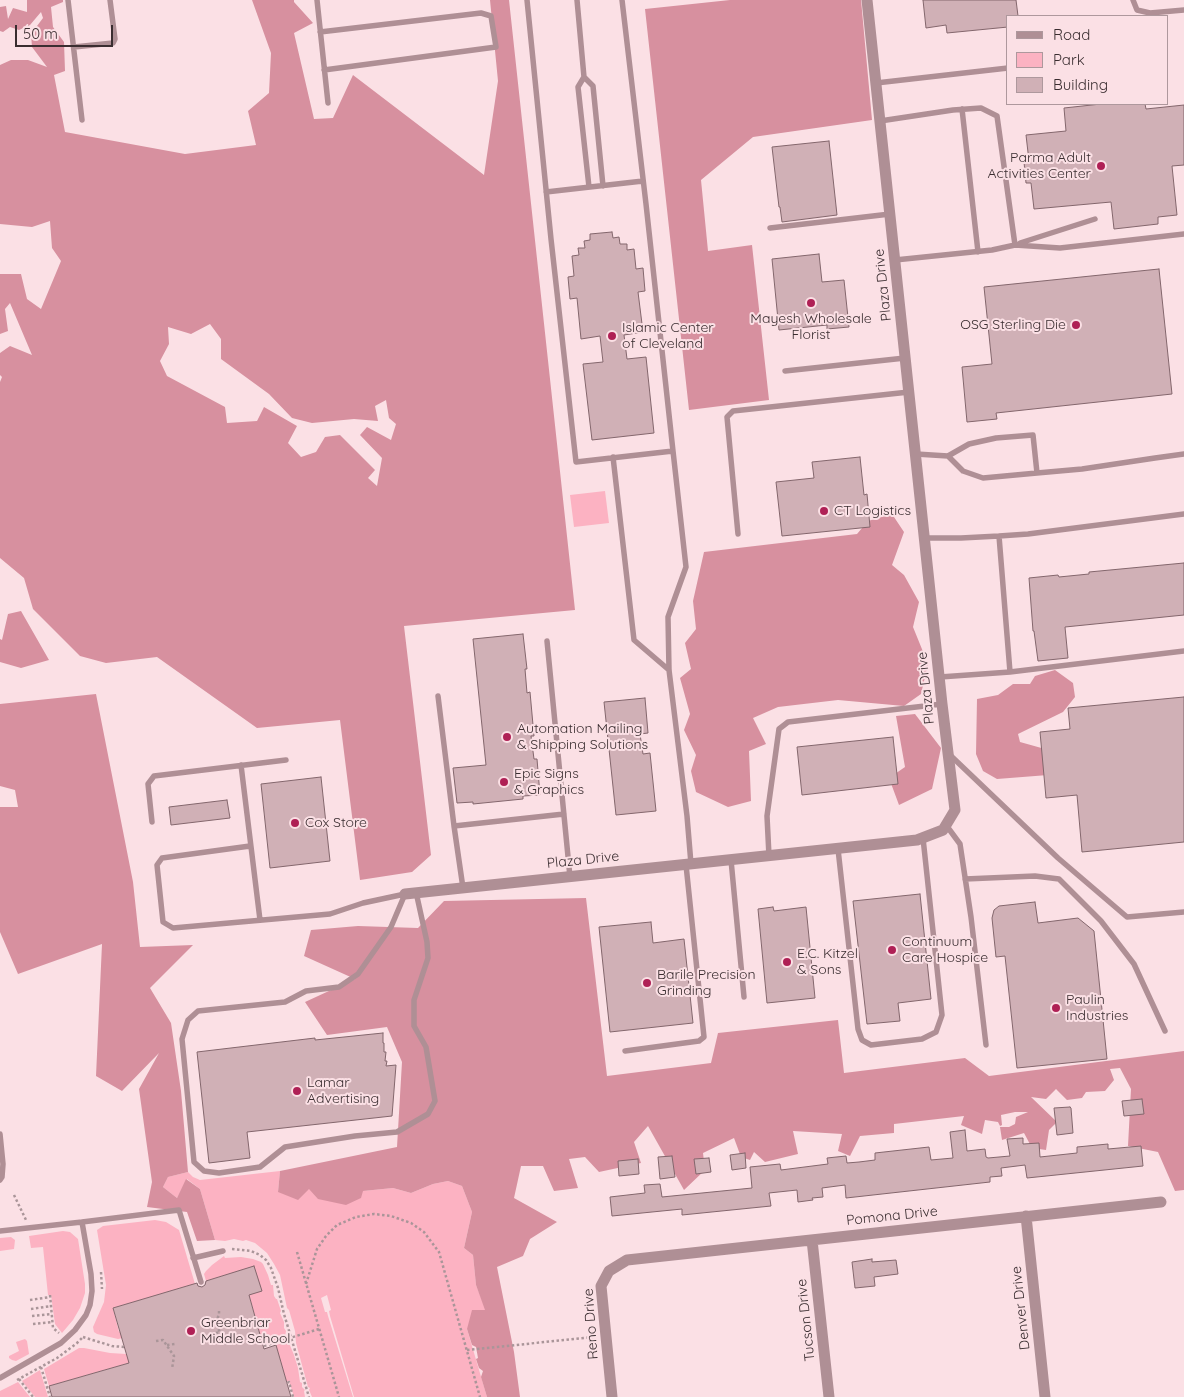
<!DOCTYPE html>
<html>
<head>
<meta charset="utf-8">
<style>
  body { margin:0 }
  #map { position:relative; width:1184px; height:1397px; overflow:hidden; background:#fbe0e5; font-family:Quicksand,sans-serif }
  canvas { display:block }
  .legend { position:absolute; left:1006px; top:15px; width:162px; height:90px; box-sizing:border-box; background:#fbe0e5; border:1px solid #ae989d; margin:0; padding:6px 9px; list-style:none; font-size:15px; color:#3a2d30 }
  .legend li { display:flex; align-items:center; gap:10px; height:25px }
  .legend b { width:25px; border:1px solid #ae989d }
  .scale { position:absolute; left:15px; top:25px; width:98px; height:22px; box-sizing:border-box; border:2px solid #3a2d30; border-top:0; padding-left:6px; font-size:15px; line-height:18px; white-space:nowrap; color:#3a2d30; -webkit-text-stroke:4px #fbe0e5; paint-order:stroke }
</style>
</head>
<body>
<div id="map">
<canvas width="1184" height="1397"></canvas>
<ul class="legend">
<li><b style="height:6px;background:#af8f95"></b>Road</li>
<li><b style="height:14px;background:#fcb2c2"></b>Park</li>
<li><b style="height:14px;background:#d0b0b6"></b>Building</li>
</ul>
<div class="scale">50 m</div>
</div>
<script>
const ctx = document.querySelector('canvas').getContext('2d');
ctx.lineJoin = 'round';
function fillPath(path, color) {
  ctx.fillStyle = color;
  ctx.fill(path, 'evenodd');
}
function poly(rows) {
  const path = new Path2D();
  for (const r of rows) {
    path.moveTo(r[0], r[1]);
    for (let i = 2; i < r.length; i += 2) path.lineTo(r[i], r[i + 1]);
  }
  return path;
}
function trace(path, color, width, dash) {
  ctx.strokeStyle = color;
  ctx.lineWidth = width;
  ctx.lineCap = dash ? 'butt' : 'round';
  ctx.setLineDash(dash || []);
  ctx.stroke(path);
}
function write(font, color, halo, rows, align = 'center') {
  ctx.font = font + ' Quicksand,sans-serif';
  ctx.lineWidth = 4;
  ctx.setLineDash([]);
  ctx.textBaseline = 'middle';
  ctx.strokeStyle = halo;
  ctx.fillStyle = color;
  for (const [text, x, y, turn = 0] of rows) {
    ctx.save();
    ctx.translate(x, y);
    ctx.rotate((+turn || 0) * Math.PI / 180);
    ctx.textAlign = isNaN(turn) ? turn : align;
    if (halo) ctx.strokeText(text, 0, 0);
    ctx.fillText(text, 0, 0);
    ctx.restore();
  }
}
fillPath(poly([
  [605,491,609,523,574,527,570,495],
  [280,1171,278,1192,309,1189,363,1191,393,1188,411,1193,433,1184,448,1181,462,1186,472,1212,464,1248,473,1255,476,1285,486,1310,467,1329,487,1397,354,1397,330,1316,329,1311,331,1310,327,1295,321,1298,325,1312,327,1312,328,1316,353,1397,312,1397,309,1390,310,1388,308,1387,296,1343,295,1331,289,1310,287,1308,280,1275,274,1264,267,1253,255,1243,246,1240,243,1241,234,1239,225,1241,215,1240,200,1189,187,1179,177,1198,163,1187,168,1177,188,1172,193,1177,200,1180],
  [155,1220,166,1222,179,1230,195,1284,113,1308,119,1332,126,1330,132,1336,118,1339,97,1334,94,1332,93,1327,104,1302,106,1285,97,1230,103,1226],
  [63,1231,70,1232,78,1239,85,1284,85,1293,80,1308,73,1320,62,1333,55,1324,51,1295,48,1295,43,1247,31,1248,29,1236],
  [11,1237,15,1240,14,1249,0,1251,0,1238],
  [224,1256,225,1258,241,1257,253,1259,261,1262,263,1264,268,1275,271,1285,273,1285,274,1296,276,1299,277,1299,281,1311,280,1313,284,1322,284,1328,286,1331,285,1337,263,1344,249,1295,254,1267,206,1281,204,1274,206,1271,212,1265],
  [25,1339,27,1341,29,1354,16,1361,12,1360,9,1358,9,1356,19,1351,16,1342],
  [286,1342,289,1343,294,1355,298,1368,300,1382,302,1383,302,1387,305,1390,304,1391,305,1397,294,1397,289,1381,286,1382,276,1345],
  [79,1348,84,1348,110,1353,126,1354,139,1360,49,1386,44,1369],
  [40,1370,48,1397,35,1397,22,1381],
  [18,1382,30,1397,0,1397,0,1391]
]), '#fcb2c2');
fillPath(poly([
  [27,0,63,0,63,2,51,7,53,27,64,42,65,71,54,75,65,132,185,154,256,145,248,111,269,93,271,53,252,0,294,0,294,2,313,23,294,33,314,119,333,118,353,75,484,175,498,81,490,0,509,0,575,610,404,626,431,855,412,872,360,880,340,720,257,728,157,657,106,663,80,656,33,609,24,578,0,558,0,382,2,377,0,375,0,353,10,346,32,355,10,303,5,309,8,331,0,334,0,274,21,274,27,299,41,309,61,261,52,248,50,221,32,227,0,224,0,65,11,60,28,60,47,67,32,47,31,34,43,18,41,12,30,25,19,30,10,27,3,32,0,31,0,7,6,6,8,19,13,8,27,12],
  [210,324,221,339,221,359,269,394,292,418,312,423,354,419,378,421,375,406,386,400,389,418,396,424,391,440,367,427,360,435,382,458,377,486,368,478,375,470,340,435,325,437,316,452,301,457,288,443,297,426,264,407,257,421,227,423,225,407,167,376,160,361,169,344,168,327,191,334],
  [730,0,861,0,872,120,753,137,701,180,708,251,752,245,769,400,689,410,645,9],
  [892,514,904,532,892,565,904,575,919,602,913,627,928,664,921,694,904,706,838,700,778,707,753,718,766,744,749,751,751,801,728,807,696,792,691,771,696,755,684,730,690,714,680,678,691,669,685,643,696,629,693,601,704,552,857,534,868,521],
  [21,611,49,660,21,668,0,662,0,639,2,640,8,614],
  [1055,670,1073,683,1075,697,1063,712,1018,734,1020,742,1045,749,1048,775,997,779,983,771,976,754,977,699,998,695,1013,684,1030,684,1035,676],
  [96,694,133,882,140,947,193,945,150,988,171,1023,181,1091,188,1172,168,1177,163,1187,177,1198,186,1179,200,1189,215,1240,197,1241,187,1212,147,1207,152,1182,139,1089,159,1053,122,1091,96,1076,102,944,18,974,0,932,0,807,18,807,15,790,0,786,0,704],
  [915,714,941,748,932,789,899,805,889,778,905,767,896,716],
  [586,898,607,1076,711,1063,718,1033,838,1020,844,1073,965,1058,989,1076,1184,1051,1184,1190,1175,1191,1158,1152,1128,1146,1131,1089,1120,1068,1110,1069,1114,1080,1105,1091,1086,1092,1082,1098,1067,1100,1056,1089,1046,1099,1031,1097,1057,1122,1049,1130,1046,1150,1032,1148,1024,1133,1002,1140,1000,1127,1009,1127,1015,1124,1016,1117,1028,1112,1015,1112,1001,1115,1002,1125,1000,1126,998,1122,985,1120,982,1134,961,1125,964,1116,894,1124,894,1133,860,1136,850,1156,838,1151,842,1134,793,1131,798,1154,765,1162,754,1152,750,1160,741,1157,734,1138,703,1153,705,1170,684,1190,648,1126,634,1142,641,1163,599,1172,585,1157,569,1159,578,1188,554,1191,543,1166,521,1166,514,1198,557,1222,530,1239,523,1256,497,1267,514,1352,520,1397,487,1397,481,1377,483,1371,479,1368,476,1359,478,1358,476,1347,472,1345,467,1329,472,1310,485,1310,476,1285,473,1255,464,1248,472,1212,462,1186,448,1181,433,1184,411,1193,393,1188,363,1191,361,1198,346,1205,318,1199,309,1189,298,1200,278,1192,280,1171,397,1147,402,1062,387,1027,327,1035,305,1002,355,979,304,956,311,930,358,926,418,928,444,901]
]), '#d7909f');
const building = poly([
  [923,0,1016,0,1018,16,1008,16,1008,27,947,33,946,25,926,28,923,0],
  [1101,104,1145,104,1146,109,1184,105,1184,165,1172,166,1177,215,1158,217,1158,224,1114,229,1111,202,1034,209,1031,183,1026,183,1024,162,1029,161,1026,135,1066,131,1064,108,1101,104],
  [829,141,837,215,782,222,780,207,779,207,772,147,829,141],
  [612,232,613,238,619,237,620,244,627,244,627,250,634,249,636,269,643,268,645,291,638,292,643,332,624,335,627,359,646,357,654,433,592,440,583,364,603,362,600,336,581,339,577,298,570,299,568,277,574,276,572,256,579,255,578,248,585,248,584,241,590,240,590,234,612,232],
  [819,254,822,282,844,280,849,327,827,329,827,325,779,330,772,259,819,254],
  [1159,269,1172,394,996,413,997,419,967,422,962,367,992,364,984,287,1159,269],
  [860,457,864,495,867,494,870,527,782,536,776,482,814,478,812,462,860,457],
  [1184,563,1184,615,1065,627,1068,658,1038,661,1034,631,1033,631,1029,578,1058,575,1059,577,1089,574,1089,572,1184,563],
  [523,634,527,669,525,669,527,693,530,692,534,736,531,736,534,759,537,759,540,795,523,796,523,799,473,804,473,802,457,803,453,768,486,765,473,639,523,634],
  [1184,697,1184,842,1082,852,1077,795,1046,798,1040,732,1070,729,1068,708,1184,697],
  [645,698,648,733,640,734,643,754,650,753,656,811,616,815,604,702,645,698],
  [893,737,898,784,802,795,797,747,893,737],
  [321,777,330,861,270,868,261,784,321,777],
  [227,800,230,818,171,825,169,807,227,800],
  [920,894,931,999,898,1003,900,1021,867,1024,853,901,920,894],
  [1035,902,1038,923,1078,918,1094,931,1107,1059,1017,1068,1005,956,996,957,992,918,994,910,999,906,1035,902],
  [773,907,774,911,806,907,815,998,767,1003,758,909,773,907],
  [651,922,653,943,684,939,693,1023,610,1032,599,927,651,922],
  [383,1033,383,1043,384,1043,384,1052,386,1052,385,1061,387,1061,386,1066,396,1065,392,1116,247,1132,250,1158,209,1163,197,1052,315,1038,315,1040,383,1033],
  [1142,1099,1144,1114,1124,1116,1122,1101,1142,1099],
  [1070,1107,1071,1108,1073,1133,1057,1135,1054,1108,1070,1107],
  [965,1130,967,1151,985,1149,986,1157,988,1158,1010,1156,1007,1139,1023,1138,1023,1144,1039,1143,1040,1157,1077,1153,1077,1147,1108,1144,1108,1149,1141,1146,1143,1166,1027,1178,1025,1165,1001,1168,1002,1176,990,1177,990,1182,846,1198,845,1185,822,1188,823,1197,812,1198,813,1200,798,1202,797,1190,769,1193,771,1206,682,1215,682,1209,612,1216,610,1197,645,1193,644,1185,660,1184,662,1197,752,1188,750,1167,780,1164,781,1170,828,1164,827,1158,846,1156,847,1163,859,1162,875,1160,875,1153,929,1147,931,1160,953,1158,950,1132,965,1130],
  [745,1153,746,1168,732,1170,730,1155,745,1153],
  [672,1156,675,1177,660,1179,658,1157,672,1156],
  [709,1158,711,1172,696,1174,694,1159,709,1158],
  [638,1159,639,1174,619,1176,618,1161,638,1159],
  [872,1259,872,1262,896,1260,898,1274,874,1277,875,1286,855,1288,852,1262,872,1259],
  [254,1266,262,1291,249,1295,264,1349,276,1345,291,1397,52,1397,49,1386,129,1363,113,1308,197,1283,198,1286,202,1287,205,1285,206,1281,254,1266]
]);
fillPath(building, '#d0b0b6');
trace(building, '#83666c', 1);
trace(poly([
  [14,1195,26,1220],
  [232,1249,251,1251,260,1255,266,1260,271,1268,278,1288,284,1314,309,1397],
  [297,1252,339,1397],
  [101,1272,102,1289],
  [306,1284,317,1249,326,1236,337,1225,356,1217,374,1214,391,1216,411,1223,424,1232,439,1252,480,1397],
  [50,1295,53,1328,59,1333],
  [30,1300,50,1297],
  [31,1309,51,1306],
  [219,1311,219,1315,215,1323,227,1345],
  [32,1316,52,1314],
  [33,1324,53,1322],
  [211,1334,220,1332],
  [83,1337,112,1346,124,1347],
  [156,1341,163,1340,174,1356,172,1369],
  [167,1345,175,1344],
  [264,1346,319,1329],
  [467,1350,594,1337],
  [41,1367,50,1397],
  [19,1379,33,1397],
  [17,1380,57,1358,77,1343,83,1337],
  [287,1383,289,1382,293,1397]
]), '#aa9599', 2.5, [2.5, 2.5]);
trace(poly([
  [68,0,82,120],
  [317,0,328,103],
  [527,0,551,239,576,462,673,451,646,204,622,0],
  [577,0,584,77,578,87,589,187],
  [1133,0,1137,10,1150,13,1184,10],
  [320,32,481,13,491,16,496,47,324,70],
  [74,47,113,43,115,39,110,0],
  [584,77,593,86,603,186],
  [876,83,1008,68],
  [962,109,978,252],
  [880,121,953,110,981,108,997,116,1015,245,992,250,895,260],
  [546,192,643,181],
  [770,228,890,214],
  [1020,243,1095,219],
  [1015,245,1060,248,1184,234],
  [785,371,905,358],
  [673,451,686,567,668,617,669,670,687,816,691,864],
  [916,454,948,456,969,444,996,438,1033,435,1037,473,1082,469,1155,458,1184,454],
  [948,456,963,471,983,478,1037,473],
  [613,457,634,640,669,670],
  [738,534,727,417,733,411,909,392],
  [999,536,1028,534,1184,514],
  [925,538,961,538,999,536,1010,672,940,677],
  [547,641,570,877],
  [1010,672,1184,651],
  [438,696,454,826,564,814],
  [950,755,1058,858,1127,917,1184,912],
  [241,765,260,920],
  [152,822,148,784,154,776,286,760],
  [946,825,960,844,971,917,986,1045],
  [454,826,463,888],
  [250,846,162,858,157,865,163,922,173,928,330,914,363,903,405,894],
  [838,849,858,1029,862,1040,871,1045,922,1039,936,1032,942,1015,923,838],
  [769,856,767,816,779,729,788,722,942,704],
  [731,860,744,997],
  [965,879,1035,876,1059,879,1101,921,1134,964,1165,1031],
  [405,894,391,927,358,974,339,987,306,991,285,1002,198,1011,188,1020,182,1039,194,1162,204,1171,219,1173,260,1167,285,1147,355,1136,397,1132,428,1114,435,1101,426,1047,414,1026,414,1000,428,958,427,942,416,892],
  [625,1051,699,1041,704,1037,686,865],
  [0,1134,3,1164,2,1177,0,1180],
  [82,1222,179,1210,201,1282],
  [0,1231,82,1222,91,1274,92,1291,90,1305,86,1315,75,1330,61,1343,0,1378],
  [193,1258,223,1251]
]), '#af8f95', 5.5);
trace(poly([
  [405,894,917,840,943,830,955,810,942,704,867,0],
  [1026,1216,1045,1397],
  [812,1240,829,1397],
  [612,1397,601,1286,609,1271,627,1260,1161,1202]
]), '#af8f95', 11);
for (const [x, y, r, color] of [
  [1101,166,5,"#af2055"],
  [811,303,5,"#af2055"],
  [1076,325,5,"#af2055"],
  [612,336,5,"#af2055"],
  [824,511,5,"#af2055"],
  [507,737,5,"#af2055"],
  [504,782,5,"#af2055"],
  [295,823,5,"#af2055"],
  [892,950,5,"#af2055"],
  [787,962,5,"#af2055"],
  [647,983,5,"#af2055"],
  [1056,1008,5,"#af2055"],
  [297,1091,5,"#af2055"],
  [191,1331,5,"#af2055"]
]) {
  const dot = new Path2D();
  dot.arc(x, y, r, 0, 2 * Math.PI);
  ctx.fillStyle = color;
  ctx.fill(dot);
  trace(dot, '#fbe0e5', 2);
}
write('14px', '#3a2d30', '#fbe0e5', [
  ["Parma Adult",1091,158,"right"],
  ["Activities Center",1091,174,"right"],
  ["Mayesh Wholesale",811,319,"center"],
  ["Florist",811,335,"center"],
  ["OSG Sterling Die",1066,325,"right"],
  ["Islamic Center",622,328],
  ["of Cleveland",622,344],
  ["CT Logistics",834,511],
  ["Automation Mailing",517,729],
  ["& Shipping Solutions",517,745],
  ["Epic Signs",514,774],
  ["& Graphics",514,790],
  ["Cox Store",305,823],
  ["Continuum",902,942],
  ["Care Hospice",902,958],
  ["E.C. Kitzel",797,954],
  ["& Sons",797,970],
  ["Barile Precision",657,975],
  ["Grinding",657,991],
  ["Paulin",1066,1000],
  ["Industries",1066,1016],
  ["Lamar",307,1083],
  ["Advertising",307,1099],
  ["Greenbriar",201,1323],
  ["Middle School",201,1339]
], 'left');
write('14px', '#3a2d30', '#fbe0e5', [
  ["Plaza Drive",883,285,-96],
  ["Plaza Drive",926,688,-96],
  ["Plaza Drive",583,860,-6],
  ["Pomona Drive",892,1216,-6],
  ["Denver Drive",1021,1308,-96],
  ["Tucson Drive",806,1320,-96],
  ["Reno Drive",591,1324,-94]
]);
</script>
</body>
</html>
